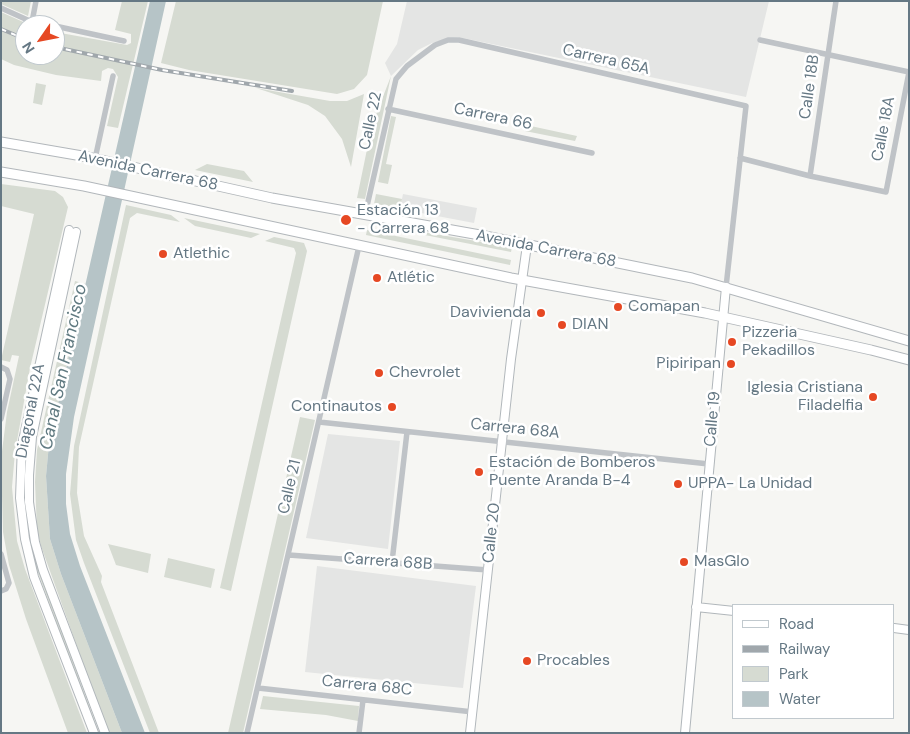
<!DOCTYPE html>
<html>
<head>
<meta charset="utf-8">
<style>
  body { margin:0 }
  #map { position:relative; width:910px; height:734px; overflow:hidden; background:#f6f6f3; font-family:"DM Sans",sans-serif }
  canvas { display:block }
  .frame { position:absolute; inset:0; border:2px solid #657884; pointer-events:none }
  .legend { position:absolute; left:732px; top:604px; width:162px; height:115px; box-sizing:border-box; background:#fff; border:1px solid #c1c9ce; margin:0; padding:6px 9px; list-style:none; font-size:15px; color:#657884 }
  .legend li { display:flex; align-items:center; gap:10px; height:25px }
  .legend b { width:25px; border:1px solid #c1c9ce }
  .north { position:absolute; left:15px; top:15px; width:50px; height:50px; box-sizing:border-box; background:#fff; border:1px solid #c1c9ce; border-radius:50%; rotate:237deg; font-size:14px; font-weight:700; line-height:20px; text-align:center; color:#657884 }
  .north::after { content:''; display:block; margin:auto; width:18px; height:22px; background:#e64823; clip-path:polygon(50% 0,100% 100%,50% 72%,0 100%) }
</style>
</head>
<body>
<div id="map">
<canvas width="910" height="734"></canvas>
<div class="frame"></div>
<ul class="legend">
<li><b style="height:6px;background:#fff"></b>Road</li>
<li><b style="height:6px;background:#a0a7ac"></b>Railway</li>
<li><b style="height:14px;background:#d6dbd2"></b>Park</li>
<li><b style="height:14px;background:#b6c4c7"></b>Water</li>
</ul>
<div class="north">N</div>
</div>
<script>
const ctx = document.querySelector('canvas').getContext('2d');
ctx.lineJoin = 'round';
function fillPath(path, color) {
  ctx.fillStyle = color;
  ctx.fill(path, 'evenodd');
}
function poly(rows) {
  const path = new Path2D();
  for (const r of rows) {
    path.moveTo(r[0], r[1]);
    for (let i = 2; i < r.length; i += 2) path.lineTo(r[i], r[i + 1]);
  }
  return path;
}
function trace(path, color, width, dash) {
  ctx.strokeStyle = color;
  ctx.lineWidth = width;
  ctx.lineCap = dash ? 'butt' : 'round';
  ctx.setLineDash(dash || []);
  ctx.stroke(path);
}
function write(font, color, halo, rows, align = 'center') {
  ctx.font = font + ' "DM Sans",sans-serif';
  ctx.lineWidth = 5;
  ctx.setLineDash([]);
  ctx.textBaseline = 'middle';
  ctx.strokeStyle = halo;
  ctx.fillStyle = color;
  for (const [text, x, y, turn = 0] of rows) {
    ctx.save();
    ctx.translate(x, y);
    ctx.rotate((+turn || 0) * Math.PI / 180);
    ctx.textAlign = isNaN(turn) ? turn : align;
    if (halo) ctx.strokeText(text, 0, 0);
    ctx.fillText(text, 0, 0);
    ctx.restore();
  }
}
fillPath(poly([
  [407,1,769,1,746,97,458,37,432,43,418,50,391,76,385,63,397,44],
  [403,194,477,208,474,223,400,209],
  [328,434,400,441,388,549,306,538],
  [317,566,476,586,463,688,305,672]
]), '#e4e5e4');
fillPath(poly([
  [1,1,31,1,28,16,1,4],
  [122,1,148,1,118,128,107,126,118,77,113,69,108,68,102,71,101,81,56,75,14,65,1,59,1,12,30,25,25,25,25,55,55,55,55,32,127,45,131,43,131,34,115,30],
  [176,1,383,1,367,75,354,89,337,94,189,70,161,63],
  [391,76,365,199,357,198,372,125],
  [36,83,46,85,42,105,33,103],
  [256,88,330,101,347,101,364,94,351,167,342,139,325,116,308,105],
  [391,116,396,117,386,164,392,165,388,184,378,182],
  [526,125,577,136,575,141,525,131],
  [207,164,244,171,253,182,195,170],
  [1,184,55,191,63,197,68,207,30,368,15,452,12,487,17,541,25,569,87,733,68,733,26,619,9,565,3,532,1,459,7,412,19,356,12,355,10,362,1,360,34,214,1,206],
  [376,194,402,199,400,209,374,204],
  [126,205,171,215,180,222,137,213,130,218,79,447,77,493,84,536,102,576,101,582,159,733,150,733,84,563,76,540,70,494,74,446],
  [184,218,260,234,251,238,195,226],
  [369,223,512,247,511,252,369,224],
  [367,230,511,260,510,265,366,235],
  [72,233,27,455,27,507,35,558,99,733,97,733,33,559,25,508,25,455],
  [274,237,304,243,307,251,231,591,220,588,296,253,294,248,265,241],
  [75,281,86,284,49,444,46,476,50,539,61,574,122,733,108,733,41,546,37,530,35,482,37,450],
  [300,417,315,420,243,733,228,733],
  [108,544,151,554,148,573,116,565],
  [168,558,215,569,211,588,164,577],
  [263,696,359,706,358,721,326,715,260,709]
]), '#d6dbd2');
fillPath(poly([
  [150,1,166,1,74,417,66,474,66,504,70,534,80,566,145,733,122,733,61,574,50,539,46,476,49,444]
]), '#b6c4c7');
const secondary = poly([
  [69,230,22,445,20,498,25,539,34,577,94,733],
  [76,232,32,437,29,475,29,502,35,542,43,570,105,733],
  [696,607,734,611],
  [894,628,909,630],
  [470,733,511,359,527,245],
  [685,733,726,287]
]);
const primary = poly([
  [1,142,88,157,272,198,480,235,692,278,909,341],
  [1,172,84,186,511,278,705,313,871,350,909,360]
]);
trace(secondary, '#b1b7bb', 10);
trace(primary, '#b2b7bb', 11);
trace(poly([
  [1,8,32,22,48,25],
  [32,22,36,1],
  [55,26,124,41],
  [760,40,909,72],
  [388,109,592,153],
  [740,158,810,176,886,192,909,72],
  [95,159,113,76],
  [810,176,836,1],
  [365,215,396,79,407,66,435,45,448,40,459,40,746,106,726,287],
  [1,367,7,370,10,379,1,419],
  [319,422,709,464],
  [1,554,9,583,6,589,1,591],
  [289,555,488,570],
  [392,562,407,432],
  [258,688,473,712],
  [247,733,359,246],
  [359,733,363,700]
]), '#bfc3c7', 5.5);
trace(secondary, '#fff', 8);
trace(primary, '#fff', 9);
const rail = poly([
  [1,29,25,39],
  [55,47,162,70,292,91]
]);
trace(rail, '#a0a7ac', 4);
trace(rail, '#fff', 2, [5.5]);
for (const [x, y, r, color] of [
  [346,220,6,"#e64823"],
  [163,254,5,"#e64823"],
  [377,278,5,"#e64823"],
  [618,307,5,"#e64823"],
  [541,313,5,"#e64823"],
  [562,325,5,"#e64823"],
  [732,342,5,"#e64823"],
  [731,364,5,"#e64823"],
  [379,373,5,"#e64823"],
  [873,397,5,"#e64823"],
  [392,407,5,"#e64823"],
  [479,472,5,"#e64823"],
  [678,484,5,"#e64823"],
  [684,562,5,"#e64823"],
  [527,661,5,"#e64823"]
]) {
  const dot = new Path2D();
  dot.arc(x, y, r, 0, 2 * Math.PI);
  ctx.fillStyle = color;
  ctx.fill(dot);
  trace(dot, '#fff', 2);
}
write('16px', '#657884', '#fff', [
  ["Carrera 65A",606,60,13],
  ["Calle 18B",810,87,-82],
  ["Carrera 66",493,117,12],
  ["Calle 22",371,121,-78],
  ["Calle 18A",884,129,-79],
  ["Avenida Carrera 68",148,171,12],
  ["Avenida Carrera 68",546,249,11],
  ["Diagonal 22A",31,411,-79],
  ["Calle 19",713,419,-85],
  ["Carrera 68A",515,429,6],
  ["Calle 21",290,487,-77],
  ["Calle 20",492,533,-84],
  ["Carrera 68B",388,562,4],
  ["Carrera 68C",367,686,6]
]);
write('16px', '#657884', '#fff', [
  ["Estación 13",357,211],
  ["- Carrera 68",357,229],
  ["Atlethic",173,254],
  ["Atlétic",387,278],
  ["Comapan",628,307],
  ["Davivienda",531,313,"right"],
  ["DIAN",572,325],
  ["Pizzeria",742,333],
  ["Pekadillos",742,351],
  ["Pipiripan",721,364,"right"],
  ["Chevrolet",389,373],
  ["Iglesia Cristiana",863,388,"right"],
  ["Filadelfia",863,406,"right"],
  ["Continautos",382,407,"right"],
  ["Estación de Bomberos",489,463],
  ["Puente Aranda B-4",489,481],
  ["UPPA- La Unidad",688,484],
  ["MasGlo",694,562],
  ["Procables",537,661]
], 'left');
write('italic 18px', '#607a81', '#fff', [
  ["Canal San Francisco",64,367,-78]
]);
</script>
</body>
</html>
